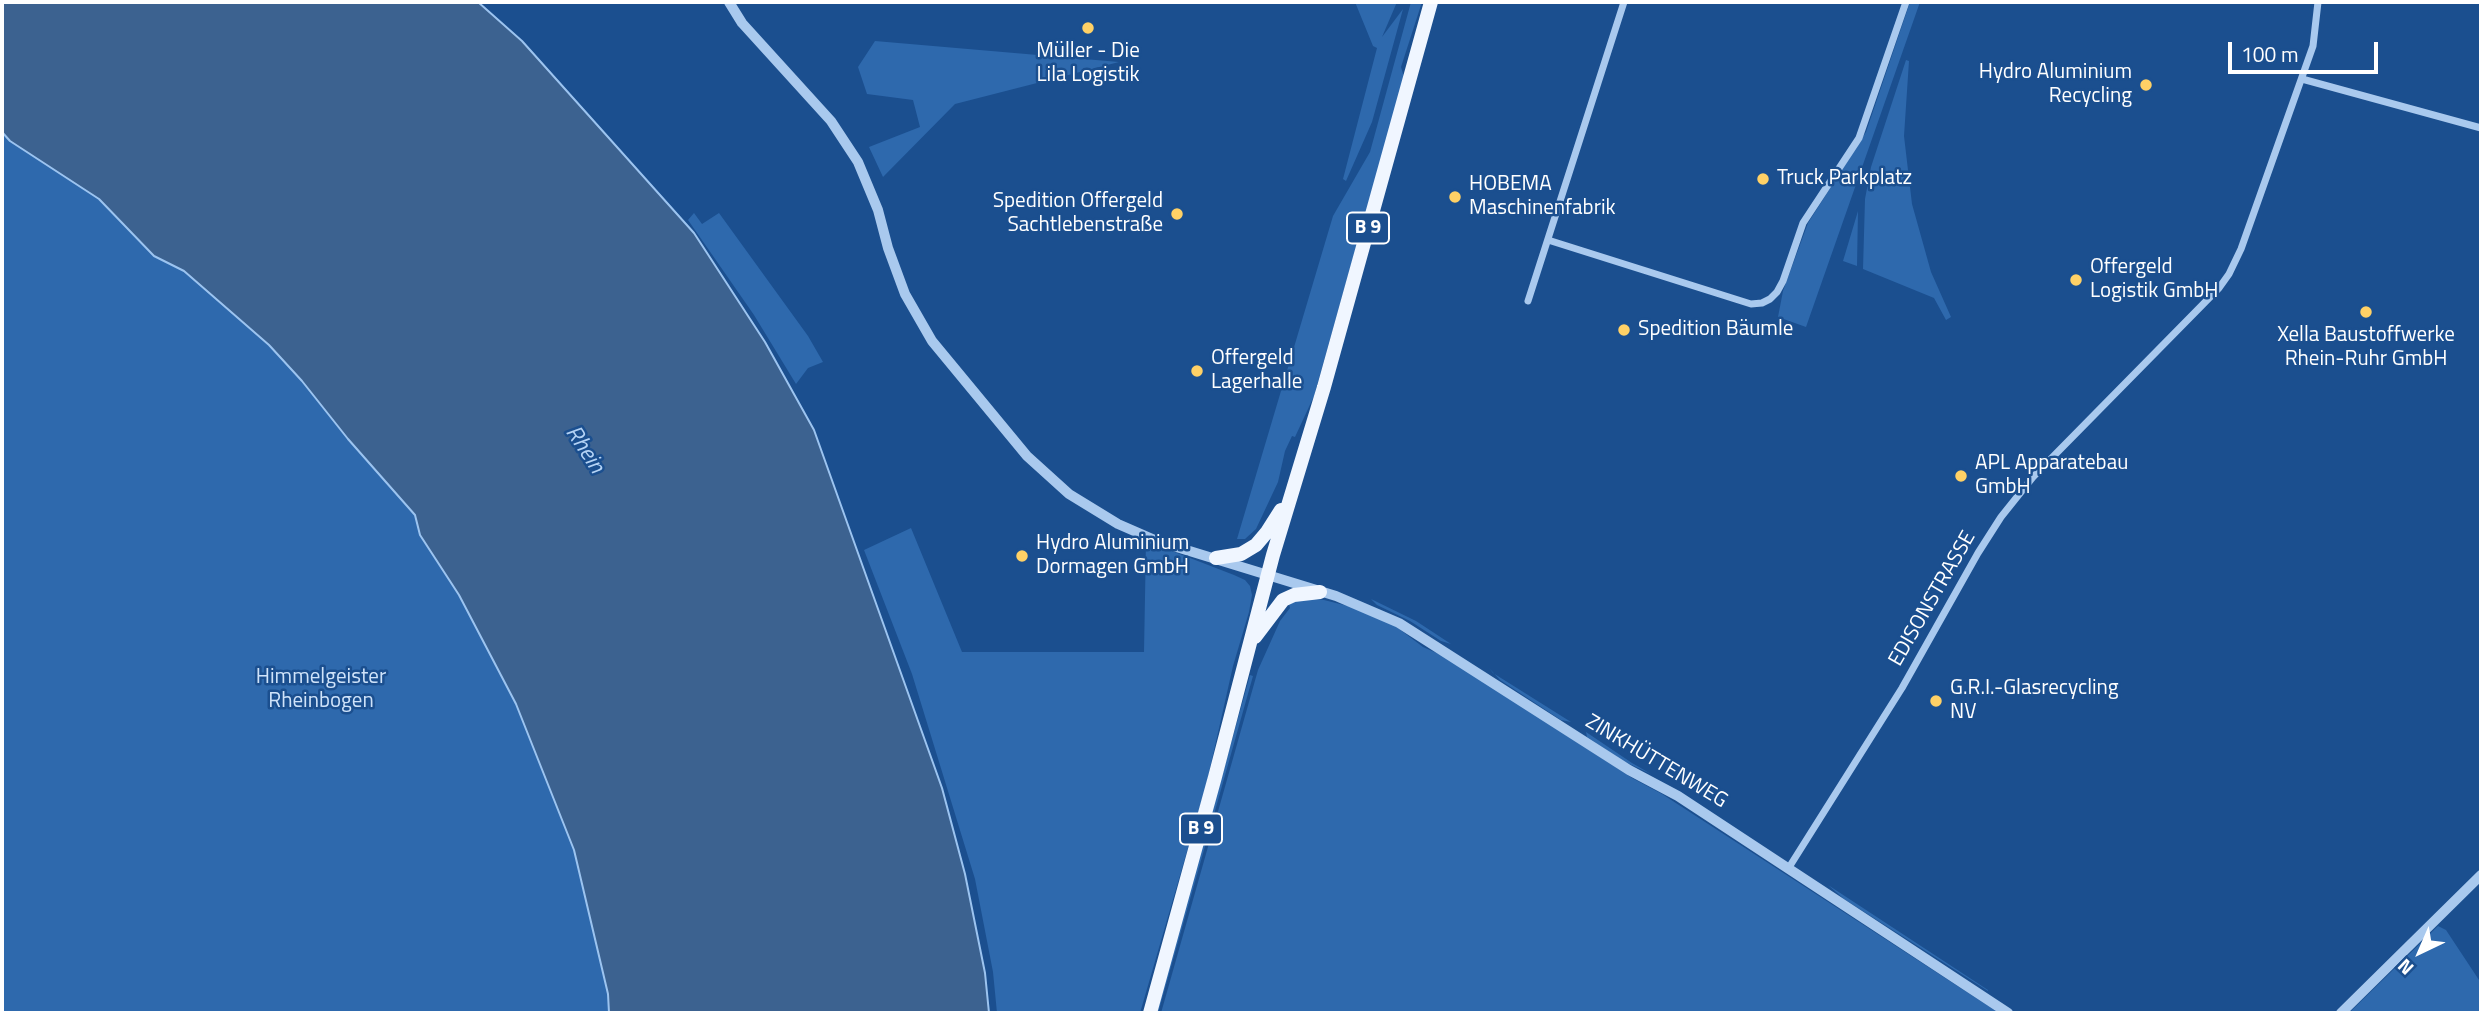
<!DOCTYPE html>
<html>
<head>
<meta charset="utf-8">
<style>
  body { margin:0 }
  #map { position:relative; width:2483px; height:1015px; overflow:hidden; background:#1b4f8f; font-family:"Titillium Web",sans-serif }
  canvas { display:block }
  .frame { position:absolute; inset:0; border:4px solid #fff; pointer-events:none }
  .north { position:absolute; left:2385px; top:917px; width:70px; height:70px; -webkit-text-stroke:5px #1b4f8f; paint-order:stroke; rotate:224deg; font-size:19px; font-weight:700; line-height:28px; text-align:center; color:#fff }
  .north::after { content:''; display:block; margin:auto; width:24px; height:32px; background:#fff; clip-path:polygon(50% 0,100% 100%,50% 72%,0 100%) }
  .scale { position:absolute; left:2228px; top:42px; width:150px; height:32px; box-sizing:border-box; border:4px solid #fff; border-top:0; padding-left:9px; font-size:21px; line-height:24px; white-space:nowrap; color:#fff; -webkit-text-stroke:5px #1b4f8f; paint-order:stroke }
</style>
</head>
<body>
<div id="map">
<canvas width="2483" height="1015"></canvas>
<div class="frame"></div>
<div class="north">N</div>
<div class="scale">100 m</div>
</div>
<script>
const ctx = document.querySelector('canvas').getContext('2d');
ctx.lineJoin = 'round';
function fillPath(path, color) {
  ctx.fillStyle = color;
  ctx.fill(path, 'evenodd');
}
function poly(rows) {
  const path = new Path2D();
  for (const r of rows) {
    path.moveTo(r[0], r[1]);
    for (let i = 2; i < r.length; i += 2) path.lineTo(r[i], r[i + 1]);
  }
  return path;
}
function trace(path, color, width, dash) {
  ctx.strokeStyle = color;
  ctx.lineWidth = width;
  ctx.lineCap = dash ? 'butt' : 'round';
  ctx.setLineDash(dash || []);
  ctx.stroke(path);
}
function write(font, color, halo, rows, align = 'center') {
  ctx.font = font + ' "Titillium Web",sans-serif';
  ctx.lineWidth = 5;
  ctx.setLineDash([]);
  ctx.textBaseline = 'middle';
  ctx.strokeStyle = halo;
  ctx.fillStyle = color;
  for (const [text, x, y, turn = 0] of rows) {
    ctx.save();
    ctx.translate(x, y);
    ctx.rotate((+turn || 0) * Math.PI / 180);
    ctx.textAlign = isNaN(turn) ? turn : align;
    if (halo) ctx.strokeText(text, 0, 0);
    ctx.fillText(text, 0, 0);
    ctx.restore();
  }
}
fillPath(poly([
  [2,2,153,2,750,1013,2,1013],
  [1355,2,1397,2,1382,37,1403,9,1372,122,1346,181,1343,179,1377,48,1373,46],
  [1411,2,1422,2,1401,67,1404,77,1314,396,1295,437,1292,436,1285,451,1278,482,1256,529,1245,539,1237,539,1333,216,1370,152],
  [1910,2,1920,2,1806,327,1778,317,1783,291,1808,223,1866,132],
  [875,41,1119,62,955,104,883,177,869,147,920,127,913,100,867,94,858,67],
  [1906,60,1909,61,1904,136,1912,204,1931,272,1951,317,1946,320,1934,298,1863,269,1865,199,1871,167],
  [1858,211,1857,266,1843,261],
  [694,213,702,224,719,213,808,336,823,362,808,368,796,384,754,315,688,220],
  [911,528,962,652,1144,652,1146,541,1234,575,1245,580,1250,586,1252,595,1249,612,1233,666,1206,786,1140,1013,997,1013,993,972,975,879,912,674,864,550],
  [1304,598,1324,600,1352,607,1394,625,1423,647,1448,658,1632,778,1662,794,1999,1013,1161,1013,1258,670,1280,621,1290,608,1289,604],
  [1371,599,1416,621,1451,644,1441,641,1410,621,1377,605],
  [1489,668,1493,673,1571,722,1561,720,1500,680],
  [1250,675,1253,676,1158,1013,1156,1013],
  [1586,732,1632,763,1651,774,1623,761,1587,737],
  [1828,885,1988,990,1988,991,1844,899],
  [2438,926,2446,930,2481,983,2481,1013,2349,1013]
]), '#2e69ad');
const water = poly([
  [2,2,478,2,522,41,694,233,765,342,814,430,942,788,965,874,985,973,989,1013,609,1013,608,994,574,850,516,704,459,595,420,535,415,515,348,439,302,381,269,345,184,271,154,256,99,199,10,141,2,132,2,2]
]);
fillPath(water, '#3c6290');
trace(water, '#9cc4f0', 2);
trace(poly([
  [2302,79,2481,128],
  [1548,240,1751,304,1762,303,1770,299,1777,292,1783,281,1803,223,1859,138,1906,2],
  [1528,301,1624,2],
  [1788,869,1902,688,1978,553,2001,517,2033,477,2219,288,2229,274,2241,249,2313,46,2318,2]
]), '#a9c9ee', 7);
trace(poly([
  [729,2,742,23,831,121,858,162,878,210,888,248,905,294,932,341,1027,456,1069,494,1118,524,1157,541,1336,596,1399,623,1629,770,1678,796,2008,1013],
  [2341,1013,2481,875]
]), '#a9c9ee', 10);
trace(poly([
  [1216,558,1241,554,1256,545,1267,532,1281,510],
  [1255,637,1283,600,1294,595,1320,592],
  [1150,1013,1215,777,1273,555,1324,387,1431,2]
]), '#f0f6ff', 14);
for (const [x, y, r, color] of [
  [1088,28,7,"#ffd166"],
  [2146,85,7,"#ffd166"],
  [1763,179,7,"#ffd166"],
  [1455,197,7,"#ffd166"],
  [1177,214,7,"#ffd166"],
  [2076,280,7,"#ffd166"],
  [2366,312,7,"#ffd166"],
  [1624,330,7,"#ffd166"],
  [1197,371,7,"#ffd166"],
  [1961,476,7,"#ffd166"],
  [1022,556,7,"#ffd166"],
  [1936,701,7,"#ffd166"]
]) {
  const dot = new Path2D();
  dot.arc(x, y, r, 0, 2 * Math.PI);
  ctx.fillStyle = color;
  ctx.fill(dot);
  trace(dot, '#1b4f8f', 2.5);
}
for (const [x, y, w] of [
  [1368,228,42],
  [1201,829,42]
]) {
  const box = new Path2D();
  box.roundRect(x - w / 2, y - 15.5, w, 31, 5);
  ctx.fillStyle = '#1b4f8f';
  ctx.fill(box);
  trace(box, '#fff', 2);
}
write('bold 19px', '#fff', null, [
  ["B 9",1368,228],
  ["B 9",1201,829]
]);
write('21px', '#fff', '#1b4f8f', [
  ["Müller - Die",1088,52,"center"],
  ["Lila Logistik",1088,76,"center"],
  ["Hydro Aluminium",2132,73,"right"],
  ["Recycling",2132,97,"right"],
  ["Truck Parkplatz",1777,179],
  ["HOBEMA",1469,185],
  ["Maschinenfabrik",1469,209],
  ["Spedition Offergeld",1163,202,"right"],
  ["Sachtlebenstraße",1163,226,"right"],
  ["Offergeld",2090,268],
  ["Logistik GmbH",2090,292],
  ["Spedition Bäumle",1638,330],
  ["Xella Baustoffwerke",2366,336,"center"],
  ["Rhein-Ruhr GmbH",2366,360,"center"],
  ["Offergeld",1211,359],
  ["Lagerhalle",1211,383],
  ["APL Apparatebau",1975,464],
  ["GmbH",1975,488],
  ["Hydro Aluminium",1036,544],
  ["Dormagen GmbH",1036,568],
  ["G.R.I.-Glasrecycling",1950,689],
  ["NV",1950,713]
], 'left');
write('21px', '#fff', '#1b4f8f', [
  ["EDISONSTRASSE",1933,599,-60],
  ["ZINKHÜTTENWEG",1656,762,31]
]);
write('21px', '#cfe3fa', '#1b4f8f', [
  ["Himmelgeister",321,678],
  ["Rheinbogen",321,702]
]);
write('italic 23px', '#b5d3f5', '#1b4f8f', [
  ["Rhein",584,450,57]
]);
</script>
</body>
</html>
